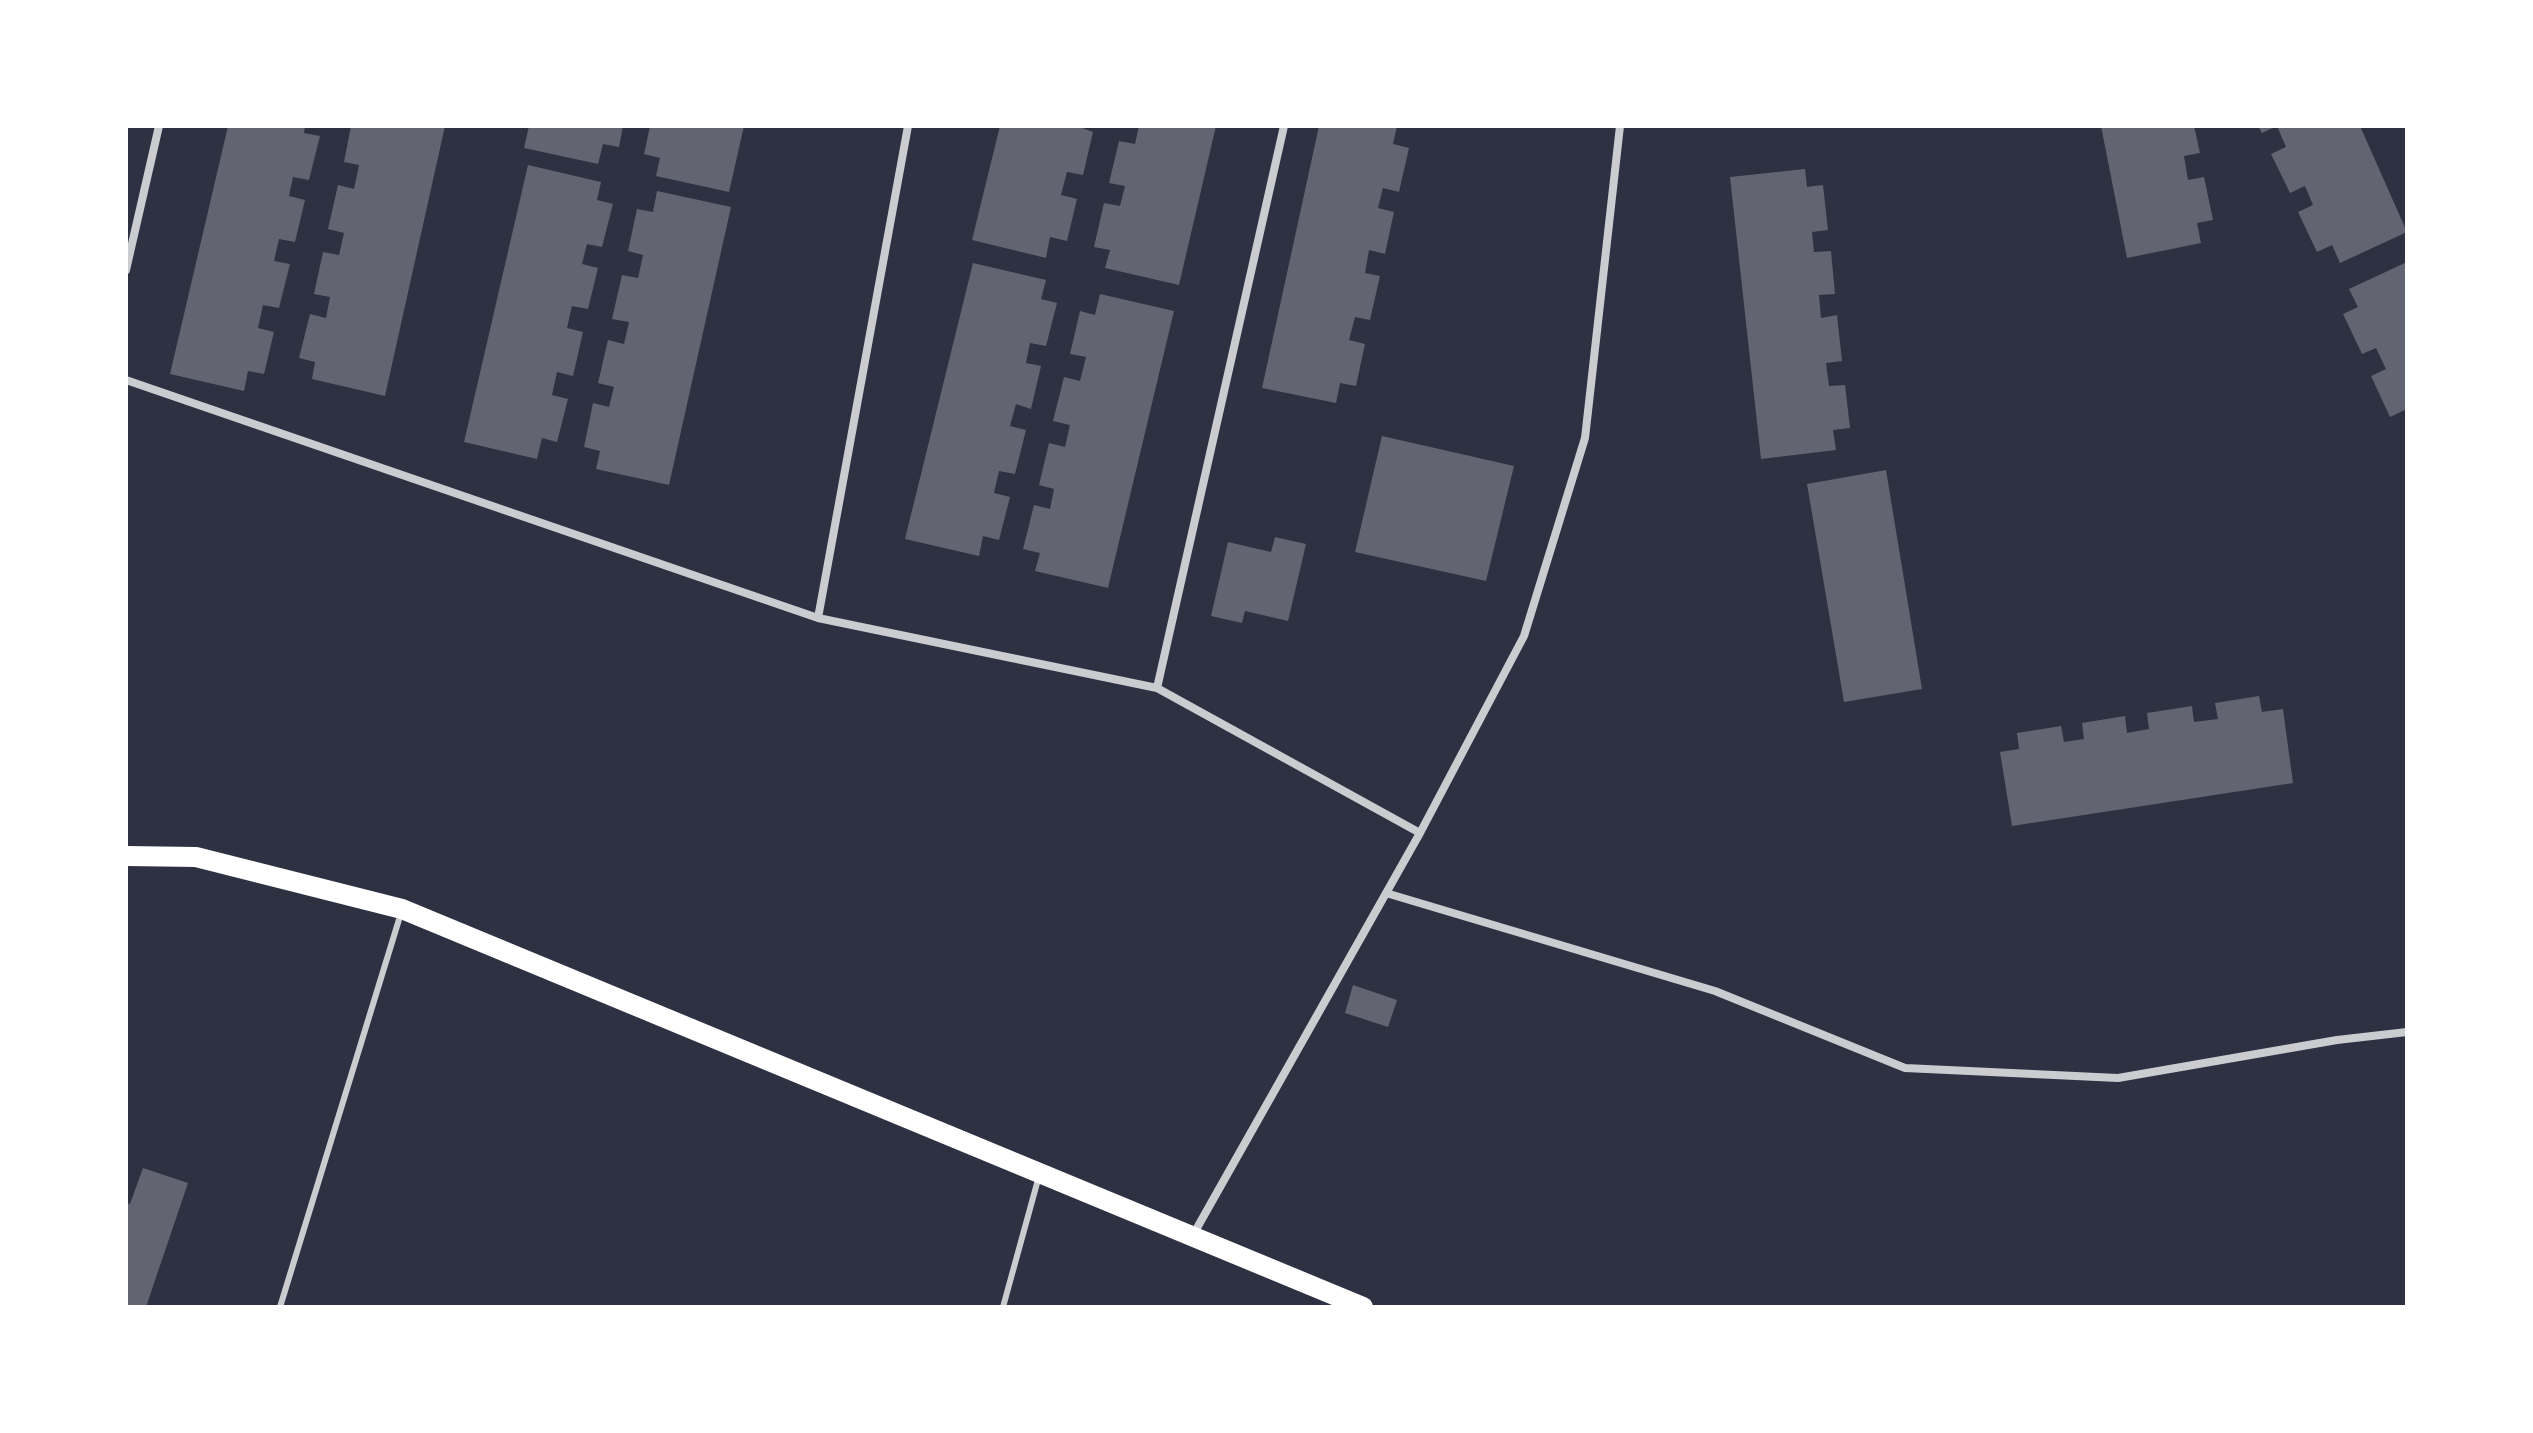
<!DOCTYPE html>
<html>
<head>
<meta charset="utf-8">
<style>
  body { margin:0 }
  #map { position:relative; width:2533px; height:1433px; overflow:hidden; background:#2d3142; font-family:Figtree,sans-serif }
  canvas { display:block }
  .frame { position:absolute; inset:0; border:128px solid #fff; pointer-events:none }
</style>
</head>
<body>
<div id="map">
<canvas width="2533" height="1433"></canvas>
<div class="frame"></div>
</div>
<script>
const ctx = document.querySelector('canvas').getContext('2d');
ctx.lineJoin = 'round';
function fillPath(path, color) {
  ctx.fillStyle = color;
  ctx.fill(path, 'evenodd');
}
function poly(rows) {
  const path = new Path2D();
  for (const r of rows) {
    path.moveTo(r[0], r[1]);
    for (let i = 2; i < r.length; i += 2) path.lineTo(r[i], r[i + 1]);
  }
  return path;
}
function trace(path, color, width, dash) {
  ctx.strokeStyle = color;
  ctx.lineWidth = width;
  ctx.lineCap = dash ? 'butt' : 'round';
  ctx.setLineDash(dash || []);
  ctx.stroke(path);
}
fillPath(poly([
  [228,126,305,126,304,133,320,136,309,180,293,177,289,196,305,200,295,242,279,239,274,261,290,264,279,308,263,305,258,328,274,332,264,374,248,371,244,391,170,374],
  [351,126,445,126,385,396,312,379,315,362,299,358,310,314,326,318,330,297,314,294,323,252,339,255,344,233,328,229,338,185,354,189,359,165,344,162],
  [529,126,623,126,619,147,603,144,598,164,524,148],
  [650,126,744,126,729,192,656,176,660,158,644,154],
  [1000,126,1077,126,1093,132,1083,175,1067,172,1061,195,1077,199,1067,241,1050,237,1046,258,972,240],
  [1139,126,1216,126,1179,285,1105,268,1110,250,1094,247,1104,203,1120,206,1125,186,1109,183,1119,141,1135,144],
  [1319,126,1397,126,1393,144,1409,148,1399,192,1383,188,1378,208,1394,212,1385,254,1369,250,1365,273,1380,276,1370,320,1355,317,1349,340,1365,344,1356,386,1340,383,1336,403,1262,388],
  [2101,126,2194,126,2200,153,2184,156,2188,180,2204,177,2213,220,2197,223,2201,243,2127,258],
  [2258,126,2360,126,2407,232,2340,263,2332,245,2317,252,2298,212,2313,205,2305,186,2290,193,2271,154,2286,147,2277,126,2262,133],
  [528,165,601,182,597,200,613,204,602,247,587,244,582,264,598,268,588,309,572,306,567,328,583,332,573,376,557,372,552,395,568,399,557,442,542,438,537,459,464,442],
  [1805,169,1807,187,1823,185,1828,230,1812,232,1814,252,1831,251,1835,294,1819,295,1821,318,1837,315,1842,361,1826,363,1829,386,1845,385,1850,428,1833,430,1836,450,1761,459,1730,177],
  [657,191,731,207,669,485,596,469,600,451,584,447,593,403,609,407,614,387,598,383,608,340,624,344,629,322,612,319,622,275,638,278,643,255,628,251,637,209,653,212],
  [2407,262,2407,409,2390,417,2371,376,2386,369,2376,348,2362,354,2343,314,2358,307,2349,289],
  [973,263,1046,280,1041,299,1057,303,1046,346,1030,343,1026,363,1041,366,1031,409,1016,404,1010,426,1026,430,1015,474,999,471,994,493,1010,497,999,540,983,536,979,556,905,539],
  [1100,294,1174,311,1108,588,1035,571,1040,553,1023,549,1034,505,1050,509,1054,489,1039,485,1049,443,1065,447,1070,425,1053,421,1064,377,1080,381,1086,357,1070,354,1080,311,1095,315],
  [1382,436,1514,466,1486,581,1355,552],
  [1886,470,1922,689,1844,702,1807,484],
  [1275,537,1306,544,1288,621,1245,611,1242,623,1211,616,1228,542,1271,552],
  [2259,696,2262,712,2283,709,2293,783,2012,826,2000,752,2019,749,2017,733,2061,726,2064,742,2084,739,2082,723,2125,716,2127,733,2149,729,2147,713,2192,706,2194,722,2218,719,2215,703],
  [1353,985,1397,1000,1388,1027,1345,1013],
  [143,1168,188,1183,146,1307,126,1307,126,1203,130,1204]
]), '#626471');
trace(poly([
  [280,1307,401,913],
  [1003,1307,1039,1176]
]), '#caccd0', 6);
trace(poly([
  [126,270,159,126],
  [126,380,818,618,1157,688,1420,833],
  [818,618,908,126],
  [1157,688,1284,126],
  [1386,893,1715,991,1905,1068,2118,1078,2337,1040,2407,1032],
  [1193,1235,1420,833,1524,636,1585,438,1620,126]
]), '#caccd0', 8);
trace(poly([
  [126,856,196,857,402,909,1363,1307]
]), '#fff', 20);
</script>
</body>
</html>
